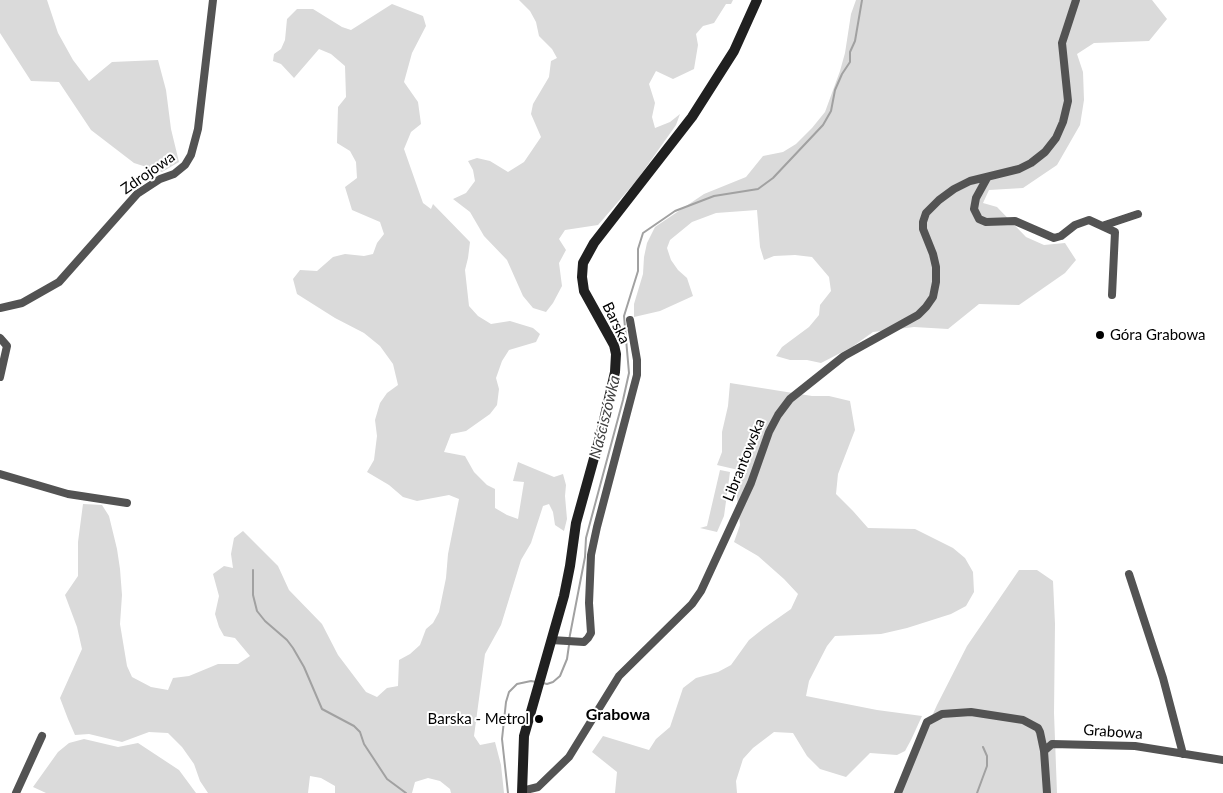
<!DOCTYPE html>
<html>
<head>
<meta charset="utf-8">
<style>
  body { margin:0 }
  canvas { display:block; background:#fff }
</style>
</head>
<body>
<canvas width="1223" height="793"></canvas>
<script>
const ctx = document.querySelector('canvas').getContext('2d');
ctx.lineJoin = 'round';
function fillPath(path, color) {
  ctx.fillStyle = color;
  ctx.fill(path, 'evenodd');
}
function poly(rows) {
  const path = new Path2D();
  for (const r of rows) {
    path.moveTo(r[0], r[1]);
    for (let i = 2; i < r.length; i += 2) path.lineTo(r[i], r[i + 1]);
  }
  return path;
}
function trace(path, color, width, dash) {
  ctx.strokeStyle = color;
  ctx.lineWidth = width;
  ctx.lineCap = dash ? 'butt' : 'round';
  ctx.setLineDash(dash || []);
  ctx.stroke(path);
}
function write(font, color, halo, rows, align = 'center') {
  ctx.font = font + ' Lato,sans-serif';
  ctx.lineWidth = 4;
  ctx.setLineDash([]);
  ctx.textBaseline = 'middle';
  ctx.strokeStyle = halo;
  ctx.fillStyle = color;
  for (const [text, x, y, turn = 0] of rows) {
    ctx.save();
    ctx.translate(x, y);
    ctx.rotate((+turn || 0) * Math.PI / 180);
    ctx.textAlign = isNaN(turn) ? turn : align;
    if (halo) ctx.strokeText(text, 0, 0);
    ctx.fillText(text, 0, 0);
    ctx.restore();
  }
}
fillPath(poly([
  [0,0,47,0,58,33,73,60,89,81,112,62,158,60,166,90,171,129,179,162,162,172,134,163,91,130,59,82,31,81,0,33],
  [519,0,733,0,731,4,726,4,714,23,703,26,696,34,698,45,694,69,673,79,656,71,649,84,655,103,652,117,655,128,670,122,680,114,676,125,637,180,598,225,565,230,559,239,566,250,559,263,562,286,553,303,546,312,533,308,523,296,507,260,484,236,470,212,453,199,466,193,475,181,473,170,468,161,477,158,490,161,508,172,524,162,541,137,531,114,533,104,549,77,551,61,557,58,552,49,539,36,536,22,530,11],
  [856,0,1152,0,1167,19,1149,41,1094,43,1077,54,1083,72,1084,100,1080,125,1057,165,1023,188,989,190,983,203,997,207,1026,237,1044,245,1065,243,1076,260,1065,273,1019,305,979,304,948,329,914,327,873,332,852,347,821,363,807,360,790,360,776,356,782,347,809,327,819,315,820,305,831,291,829,277,812,257,795,255,774,256,764,260,760,247,757,210,716,213,692,222,670,240,667,248,671,260,678,270,687,278,693,296,660,311,634,317,634,304,643,274,644,257,647,243,655,227,704,194,746,177,763,156,783,152,796,144,812,128,825,112,840,71,845,53,851,14],
  [392,4,423,16,426,26,412,53,404,82,418,102,421,124,411,132,404,149,423,203,431,209,433,204,470,242,468,258,465,270,469,306,478,316,491,324,510,321,533,328,540,334,536,342,509,350,502,361,496,378,499,389,497,405,490,414,466,431,451,434,444,452,465,456,474,472,487,485,495,489,495,508,507,515,518,519,524,482,513,481,518,462,554,477,563,474,566,485,565,496,567,519,564,531,555,525,553,512,549,504,543,506,531,543,521,560,501,625,485,654,474,736,480,745,495,742,501,765,504,793,451,793,450,789,440,781,428,778,415,782,412,793,335,793,335,786,321,778,310,776,308,793,208,793,200,781,194,764,182,747,168,733,149,732,122,742,89,734,75,735,68,719,60,698,82,649,77,627,65,595,78,576,78,542,83,504,102,505,109,516,117,549,120,569,122,595,120,624,127,666,132,677,151,687,168,690,173,678,189,676,218,664,238,664,250,656,235,638,224,636,219,627,215,614,219,596,213,574,224,566,233,568,231,554,234,538,243,531,278,566,289,590,322,624,338,655,366,692,377,697,387,688,398,686,399,660,410,654,420,645,426,629,433,623,439,612,446,578,448,554,459,499,449,495,417,501,403,497,389,485,367,472,374,460,377,436,375,420,380,403,387,393,398,385,393,364,380,346,364,333,335,318,297,294,293,279,300,270,317,271,333,257,345,254,364,256,373,254,377,243,384,234,380,222,352,210,345,187,357,178,356,162,350,151,337,143,338,107,346,97,345,66,331,54,319,49,294,78,281,64,273,61,274,54,281,49,285,40,287,19,297,9,313,9,342,27,351,30],
  [730,383,812,396,829,396,850,401,855,430,838,474,836,494,853,511,868,528,915,529,953,548,965,558,973,572,974,592,966,606,951,614,907,628,881,634,835,636,827,646,809,681,806,696,877,710,922,716,911,740,905,751,897,755,870,753,846,777,820,769,807,756,793,733,774,732,753,748,743,759,736,781,737,793,615,793,617,772,592,752,603,736,649,750,656,739,670,727,683,688,696,678,718,672,731,665,749,640,764,628,791,609,798,594,784,579,758,556,734,542,740,525,736,487,747,472,717,465,722,452,722,432,728,406],
  [720,470,730,472,724,516,717,532,700,528,707,526],
  [1019,570,1037,570,1053,581,1055,624,1054,713,1057,793,901,793,912,760,937,705,967,646],
  [84,739,118,747,138,743,179,770,196,793,46,793,33,787,58,752,69,743]
]), '#dadada');
trace(poly([
  [253,570,253,595,257,611,265,621,287,640,293,648,304,667,322,709,354,726,360,732,364,744,387,779,406,793],
  [569,640,585,557,586,538,623,400,629,373,624,316,638,271,638,249,643,233,675,211,714,196,758,189,773,178,823,125,831,111,835,90,842,74,850,62,850,52,855,41,862,0],
  [543,683,547,684,553,682,560,676,567,659,569,645],
  [508,793,502,739,506,702,509,692,517,684,531,681,536,682],
  [977,793,987,766,987,756,983,747]
]), '#a1a1a1', 2);
trace(poly([
  [987,178,976,198,974,209,979,219,986,222,1015,221,1054,238,1061,236,1075,225,1089,220,1115,232,1112,295],
  [1102,226,1138,214],
  [0,308,22,303,59,282,137,194,160,179,174,174,185,165,191,155,198,129,213,0],
  [0,338,7,346,0,377],
  [0,474,68,494,127,503],
  [1129,574,1163,678,1183,754],
  [551,640,584,642,588,638,591,633,589,603,591,555,597,527,637,375,637,360,630,320],
  [522,791,538,787,569,757,619,676,692,604,701,591,751,483,769,432,778,415,790,399,844,356,918,315,926,307,933,297,936,282,936,267,933,254,923,229,923,222,926,213,939,200,954,189,970,181,1019,169,1031,163,1045,152,1056,138,1063,122,1068,101,1062,43,1076,0],
  [16,793,42,736],
  [898,793,927,722,942,714,971,712,1023,720,1038,728,1040,732,1044,751],
  [1047,793,1044,751,1052,744,1135,746,1223,760]
]), '#535353', 8);
trace(poly([
  [522,793,524,736,564,596,570,566,576,523,601,433,615,372,616,354,614,345,584,291,582,277,583,263,594,243,692,117,734,51,757,0]
]), '#202020', 10);
for (const [x, y, r, color] of [
  [1100,335,5,"#000"],
  [539,719,5,"#000"]
]) {
  const dot = new Path2D();
  dot.arc(x, y, r, 0, 2 * Math.PI);
  ctx.fillStyle = color;
  ctx.fill(dot);
  trace(dot, '#fff', 2);
}
write('15px', '#000', '#fff', [
  ["Zdrojowa",148,173,-35],
  ["Barska",616,323,64],
  ["Librantowska",744,460,-68],
  ["Grabowa",1113,732,4]
]);
write('15px', '#000', '#fff', [
  ["Góra Grabowa",1110,335],
  ["Barska - Metrol",529,719,"right"]
], 'left');
write('italic 16px', '#424242', '#fff', [
  ["Naściszówka",605,417,-76]
]);
write('bold 16px', '#000', '#fff', [
  ["Grabowa",618,715]
]);
</script>
</body>
</html>
